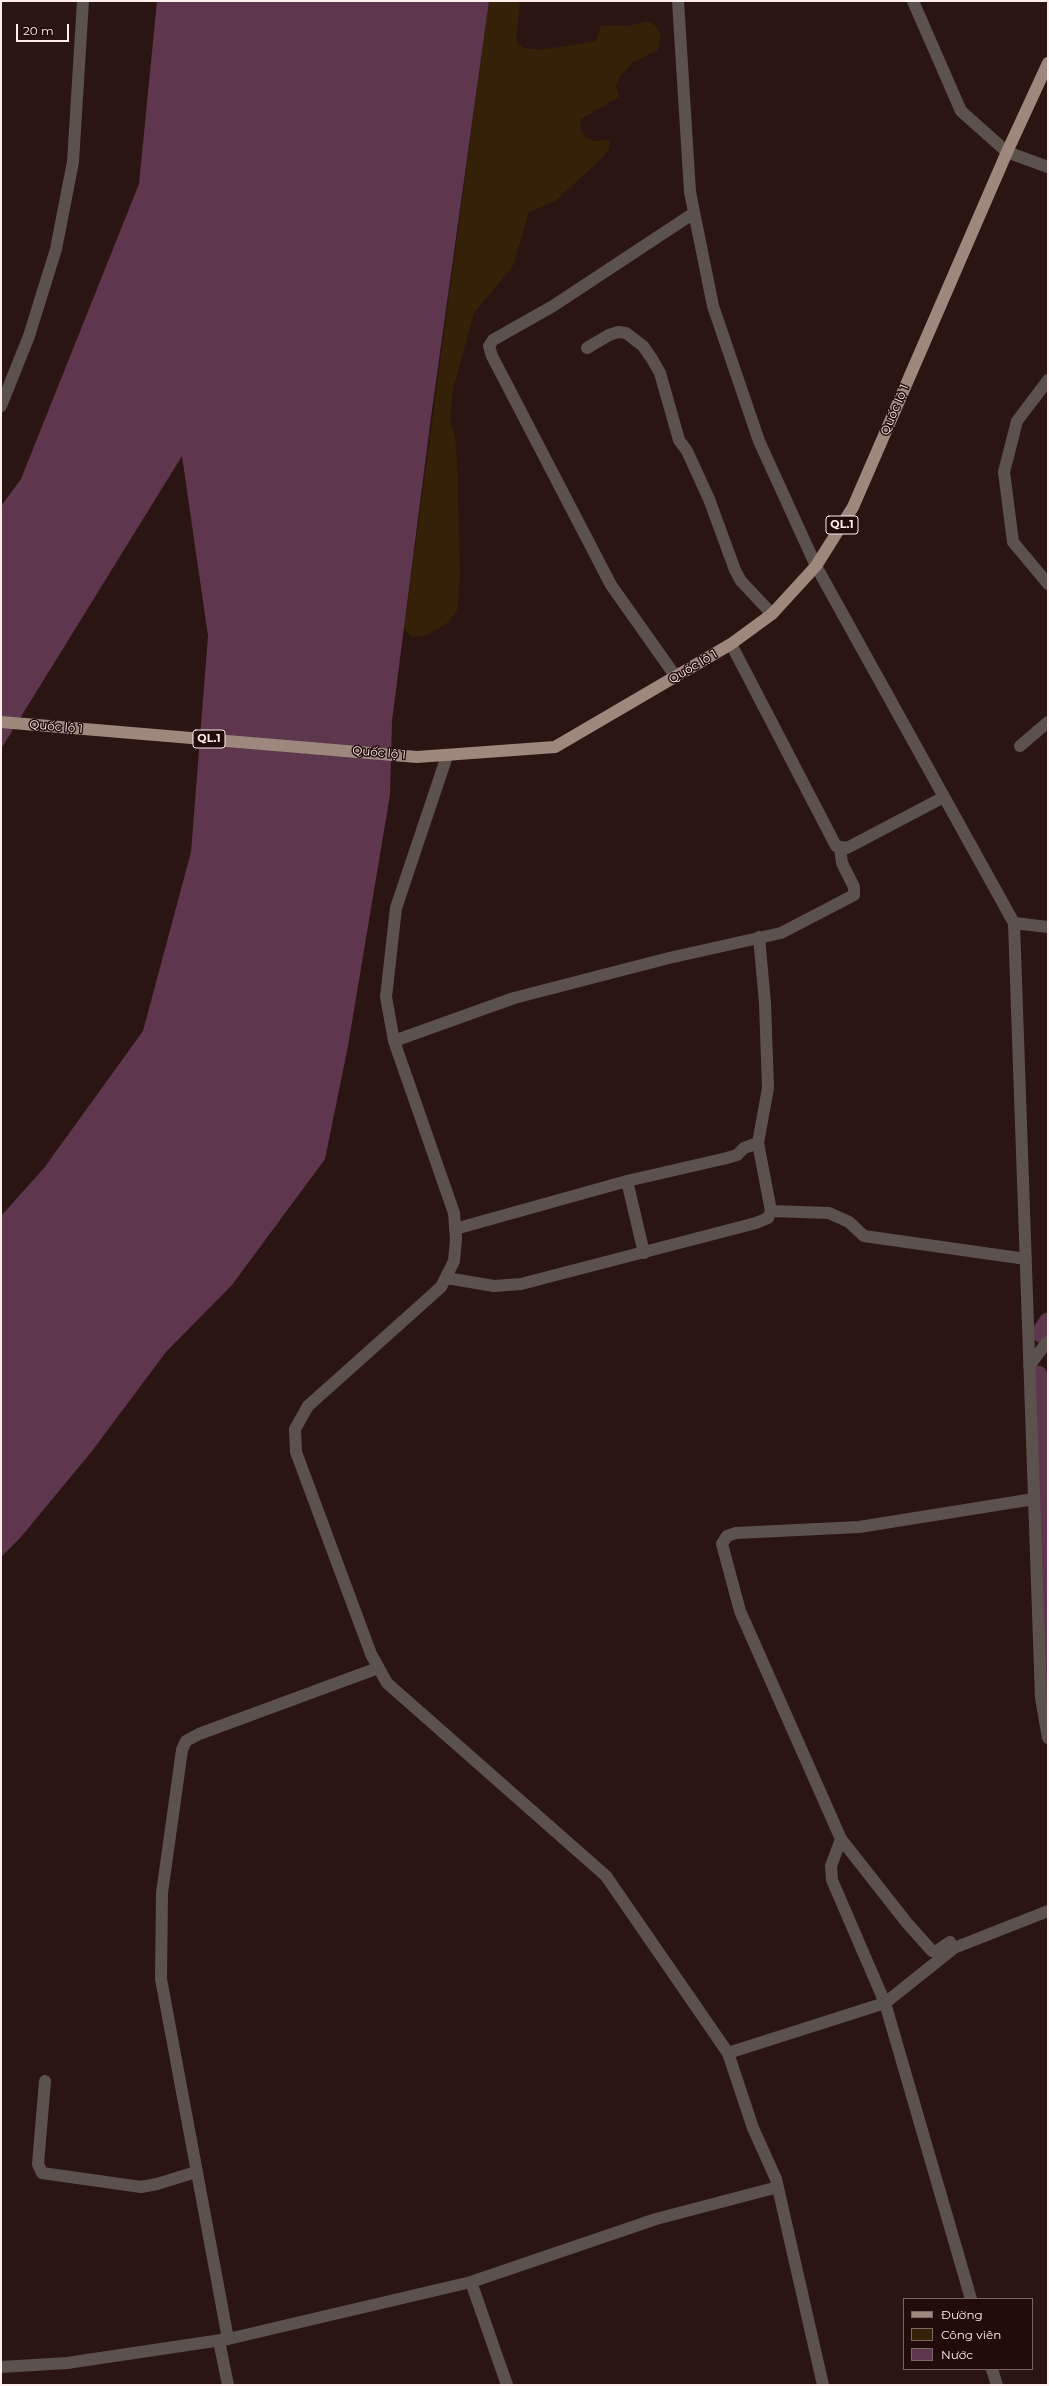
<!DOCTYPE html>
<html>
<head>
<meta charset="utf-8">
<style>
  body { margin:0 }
  #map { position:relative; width:1049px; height:2386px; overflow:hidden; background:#2b1513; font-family:Montserrat,sans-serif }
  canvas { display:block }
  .frame { position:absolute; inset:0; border:2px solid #ffeeec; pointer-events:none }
  .legend { position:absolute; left:903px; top:2298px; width:130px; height:72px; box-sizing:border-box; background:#210c0a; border:1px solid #7a6664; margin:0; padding:5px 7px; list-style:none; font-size:12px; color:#ffeeec }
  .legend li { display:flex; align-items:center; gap:8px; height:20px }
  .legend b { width:20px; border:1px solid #7a6664 }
  .scale { position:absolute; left:16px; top:24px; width:53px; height:18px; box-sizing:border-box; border:2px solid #ffeeec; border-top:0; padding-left:5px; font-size:12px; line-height:14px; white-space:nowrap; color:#ffeeec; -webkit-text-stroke:3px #210c0a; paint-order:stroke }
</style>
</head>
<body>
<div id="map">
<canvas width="1049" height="2386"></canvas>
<div class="frame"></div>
<ul class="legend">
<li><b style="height:5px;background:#9e887d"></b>Đường</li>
<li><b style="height:11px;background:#342108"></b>Công viên</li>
<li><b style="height:11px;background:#5e364e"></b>Nước</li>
</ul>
<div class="scale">20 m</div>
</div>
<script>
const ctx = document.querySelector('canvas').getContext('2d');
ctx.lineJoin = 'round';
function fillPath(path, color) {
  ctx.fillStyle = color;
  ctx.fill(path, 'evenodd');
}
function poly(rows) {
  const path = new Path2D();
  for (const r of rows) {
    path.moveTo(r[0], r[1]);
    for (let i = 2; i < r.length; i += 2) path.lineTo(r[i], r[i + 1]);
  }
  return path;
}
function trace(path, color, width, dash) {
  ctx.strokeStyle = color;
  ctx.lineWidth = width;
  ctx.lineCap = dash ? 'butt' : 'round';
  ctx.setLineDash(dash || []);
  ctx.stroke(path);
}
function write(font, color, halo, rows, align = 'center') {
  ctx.font = font + ' Montserrat,sans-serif';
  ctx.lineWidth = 3;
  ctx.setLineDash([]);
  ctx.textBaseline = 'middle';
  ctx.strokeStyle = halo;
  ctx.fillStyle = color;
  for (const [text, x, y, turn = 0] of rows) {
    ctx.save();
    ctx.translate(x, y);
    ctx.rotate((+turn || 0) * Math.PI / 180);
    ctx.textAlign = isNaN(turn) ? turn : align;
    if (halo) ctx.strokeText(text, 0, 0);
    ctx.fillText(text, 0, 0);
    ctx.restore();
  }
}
fillPath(poly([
  [489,1,520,1,516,41,523,48,540,50,596,41,601,26,629,26,647,21,656,26,661,36,658,50,632,63,620,77,616,87,619,97,581,119,580,131,593,141,610,140,609,149,600,160,555,201,529,212,513,266,474,313,453,389,450,423,455,436,457,464,460,576,457,611,446,624,427,635,412,637,404,629]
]), '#342108');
fillPath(poly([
  [157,1,489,1,431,417,392,721,390,795,348,1046,325,1159,232,1285,166,1352,92,1451,21,1537,1,1557,1,1216,44,1168,143,1031,191,852,208,636,182,456,1,749,1,506,21,479,139,184]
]), '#5e364e');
trace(poly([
  [1041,1333,1048,1322],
  [1038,1375,1048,1683]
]), '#5e364e', 19);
trace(poly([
  [678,1,690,192,713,306,759,441,816,566,1014,923,1041,1698,1048,1738],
  [913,1,961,111,1007,152,1048,167],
  [587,348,609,335,618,332,626,333,643,346,652,359,660,373,679,440,687,451,709,499,735,570,741,581,772,614],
  [1048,380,1017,421,1004,472,1013,542,1048,584],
  [1,406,29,336,56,249,73,162,83,1],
  [731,644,836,846,847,848,944,797],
  [676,677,611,585,492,356,489,346,493,340,553,306,694,213],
  [1020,746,1048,722],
  [447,756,396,908,386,997,394,1041,454,1213,456,1239,454,1261,441,1287,308,1406,295,1429,296,1452,371,1654,387,1683,606,1876,728,2053,753,2128,776,2179,823,2385],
  [1014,923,1048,927],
  [394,1041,514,998,669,958,781,933,854,895,854,887,842,863,840,848],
  [627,1181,644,1253],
  [771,1211,829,1213,849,1222,864,1236,1026,1259],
  [455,1229,627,1181,727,1158,737,1155,744,1148,758,1143,768,1088,765,1003,759,937],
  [447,1278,494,1286,521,1284,756,1223,768,1218,771,1211,758,1143],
  [1029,1366,1048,1341],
  [841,1839,907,1923,932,1951,937,1951,950,1942],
  [728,2053,885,2003,954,1948,1048,1911],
  [45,2081,38,2164,42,2173,141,2187,157,2184,196,2172],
  [471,2282,507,2385],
  [971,2299,885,2003,832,1880,831,1866,841,1839,740,1611,722,1544,727,1536,736,1533,859,1527,1034,1499],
  [228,2339,161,1979,162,1893,182,1750,186,1741,199,1734,378,1668],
  [219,2341,228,2385],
  [1,2367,67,2363,228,2339,471,2282,656,2219,778,2187],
  [992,2369,997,2385]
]), '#5c524d', 12);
trace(poly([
  [1,722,417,757,555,747,731,644,772,614,816,566,853,507,1007,152,1048,63]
]), '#9e887d', 12);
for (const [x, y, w] of [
  [842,525,32],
  [209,739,32]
]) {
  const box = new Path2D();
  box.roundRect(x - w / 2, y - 9, w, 18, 3);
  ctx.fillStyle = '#210c0a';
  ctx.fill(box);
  trace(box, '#ffeeec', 1);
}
write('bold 11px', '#ffeeec', null, [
  ["QL.1",842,525],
  ["QL.1",209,739]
]);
write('12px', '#ffeeec', '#210c0a', [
  ["Quốc lộ 1",895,410,-67],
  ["Quốc lộ 1",693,667,-31],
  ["Quốc lộ 1",56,727,5],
  ["Quốc lộ 1",379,753,5]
]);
</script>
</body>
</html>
